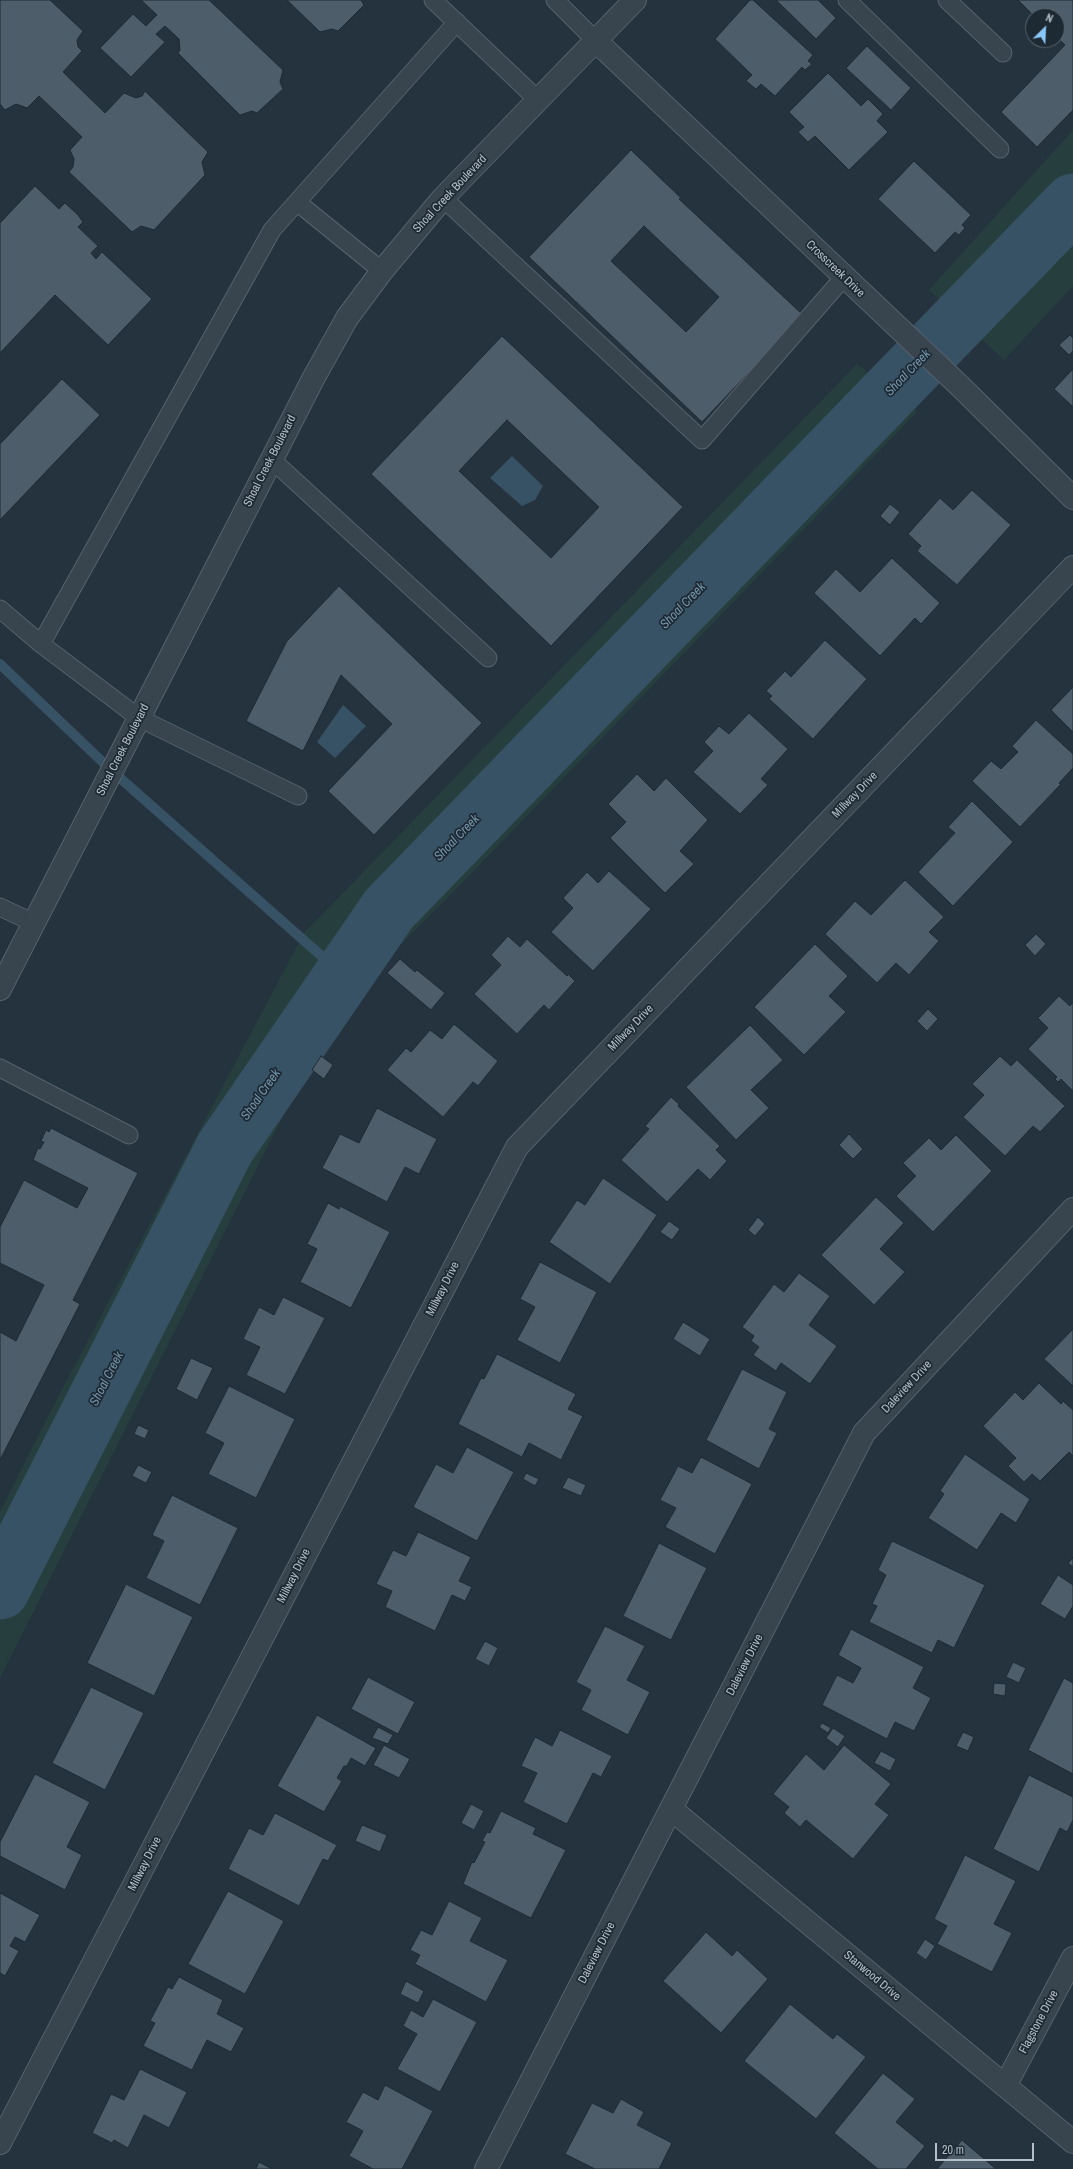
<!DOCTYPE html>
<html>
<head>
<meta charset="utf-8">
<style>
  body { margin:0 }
  #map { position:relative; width:1073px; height:2169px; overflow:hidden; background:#24333e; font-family:"Archivo Narrow",sans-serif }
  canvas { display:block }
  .north { position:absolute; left:1025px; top:8px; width:40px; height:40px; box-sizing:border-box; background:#1d2933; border:1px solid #59656f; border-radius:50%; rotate:24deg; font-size:11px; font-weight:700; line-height:16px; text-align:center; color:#b4bfc9 }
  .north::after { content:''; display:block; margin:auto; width:14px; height:18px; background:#8ac6f8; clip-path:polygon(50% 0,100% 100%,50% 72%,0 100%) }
  .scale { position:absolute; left:935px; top:2143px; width:99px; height:18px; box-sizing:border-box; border:2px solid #b4bfc9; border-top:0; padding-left:5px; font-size:12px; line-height:14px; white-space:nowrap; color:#b4bfc9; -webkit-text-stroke:3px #1d2933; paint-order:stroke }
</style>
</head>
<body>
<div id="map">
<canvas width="1073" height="2169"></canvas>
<div class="north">N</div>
<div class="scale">20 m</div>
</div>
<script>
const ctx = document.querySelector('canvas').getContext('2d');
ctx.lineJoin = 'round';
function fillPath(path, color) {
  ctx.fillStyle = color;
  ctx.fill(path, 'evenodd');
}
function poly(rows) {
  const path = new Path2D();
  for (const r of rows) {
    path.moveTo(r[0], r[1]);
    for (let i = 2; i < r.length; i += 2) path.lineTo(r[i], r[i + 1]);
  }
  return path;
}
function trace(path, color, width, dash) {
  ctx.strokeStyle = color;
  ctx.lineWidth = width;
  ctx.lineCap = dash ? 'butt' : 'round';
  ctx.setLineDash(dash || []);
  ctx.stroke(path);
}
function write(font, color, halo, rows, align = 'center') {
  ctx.font = font + ' "Archivo Narrow",sans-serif';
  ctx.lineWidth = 3.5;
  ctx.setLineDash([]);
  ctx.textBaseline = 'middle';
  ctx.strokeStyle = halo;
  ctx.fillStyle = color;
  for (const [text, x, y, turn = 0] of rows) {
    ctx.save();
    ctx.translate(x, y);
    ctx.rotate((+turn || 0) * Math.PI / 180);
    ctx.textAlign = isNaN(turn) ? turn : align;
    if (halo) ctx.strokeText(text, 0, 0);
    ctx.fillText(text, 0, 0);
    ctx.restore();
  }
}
fillPath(poly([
  [1073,130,1073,286,1004,360,929,290],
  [857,364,917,412,462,883,383,962,288,1106,0,1678,0,1512,48,1416,304,933]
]), '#263f3e');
fillPath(poly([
  [512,456,543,486,535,500,522,506,490,478],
  [343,705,366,726,335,758,317,742]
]), '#385265');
trace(poly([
  [0,664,112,771,343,975]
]), '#385265', 10);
trace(poly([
  [0,1590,225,1148,389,909,1073,203]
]), '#385265', 59);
const building = poly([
  [0,0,50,0,83,31,77,40,78,47,82,51,63,72,105,113,124,93,136,98,142,96,145,91,208,152,202,162,205,175,154,230,141,226,132,232,69,172,73,167,74,159,70,150,82,137,39,96,27,108,16,104,5,110,0,104,0,0],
  [141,0,209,0,283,70,280,82,283,89,257,113,252,111,240,115,178,53,180,50,179,39,165,26,156,34,165,42,131,77,100,48,133,14,146,26,157,15,141,0],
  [287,0,361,0,364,5,338,31,332,29,320,32,287,0],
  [750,0,753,0,813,55,808,61,812,64,805,70,802,67,775,96,761,84,756,89,746,81,752,75,715,39,750,0],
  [776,0,818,0,836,18,816,39,776,0],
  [1018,0,1073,0,1073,110,1037,147,1001,112,1065,45,1057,37,1057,16,1034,16,1018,0],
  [867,46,911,88,891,110,846,68,867,46],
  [828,73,861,106,868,99,883,114,877,121,888,132,849,170,815,136,808,142,798,132,804,127,789,112,828,73],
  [631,150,681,198,679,199,803,315,702,422,529,257,631,150],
  [644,226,719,297,686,332,611,261,644,226],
  [914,161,971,215,962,225,965,228,959,235,955,232,935,253,878,199,914,161],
  [35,186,59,209,65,203,78,215,83,222,78,227,98,246,91,253,96,259,102,252,152,299,108,345,55,295,0,353,0,223,35,186],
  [1070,335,1073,338,1073,351,1069,355,1059,345,1070,335],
  [502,336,683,507,551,646,371,474,502,336],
  [507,420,599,507,551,558,459,471,507,420],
  [1073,369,1073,407,1054,389,1073,369],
  [62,379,100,415,0,520,0,444,62,379],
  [972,490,1011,525,957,585,917,551,921,546,908,534,940,498,953,510,972,490],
  [890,504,900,512,890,525,880,516,890,504],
  [892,558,940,603,921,624,915,618,880,656,814,593,836,569,860,592,892,558],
  [339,586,482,723,374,835,328,791,392,724,341,675,303,751,246,721,287,641,339,586],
  [825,640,867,679,813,739,769,699,772,696,766,691,785,671,791,677,825,640],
  [1073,687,1073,732,1051,710,1073,687],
  [749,713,788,749,761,779,768,785,740,814,693,772,713,751,704,742,719,726,729,734,749,713],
  [1036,720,1073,754,1073,768,1059,783,1061,784,1020,827,972,781,991,761,1001,769,1018,752,1012,746,1036,720],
  [637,774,654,791,666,778,708,820,680,851,694,864,665,893,610,838,626,822,608,804,637,774],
  [972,801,1013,842,953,906,918,872,955,833,948,827,972,801],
  [609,871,651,909,593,971,551,932,573,908,563,898,587,872,598,883,609,871],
  [905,880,944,917,929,932,939,941,909,975,896,963,877,983,825,934,855,901,871,915,905,880],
  [1036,934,1046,944,1035,956,1025,945,1036,934],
  [508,936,520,947,527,939,567,976,568,974,575,981,549,1010,544,1005,517,1034,474,994,501,965,491,955,508,936],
  [815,944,848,976,829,996,846,1012,804,1055,754,1007,815,944],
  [400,959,415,972,417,970,445,993,431,1010,387,973,400,959],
  [1059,996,1070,1006,1073,1002,1073,1091,1061,1079,1058,1082,1055,1079,1057,1077,1028,1049,1048,1028,1038,1018,1059,996],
  [928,1009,938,1019,927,1031,917,1021,928,1009],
  [454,1024,498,1061,478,1086,473,1082,443,1117,387,1070,406,1048,411,1052,430,1030,442,1039,454,1024],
  [750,1025,783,1060,751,1090,769,1108,736,1140,686,1087,750,1025],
  [321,1056,333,1065,324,1079,312,1070,321,1056],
  [1000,1056,1011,1066,1017,1060,1065,1106,1040,1132,1033,1126,1005,1156,963,1117,984,1095,972,1084,1000,1056],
  [671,1097,679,1104,678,1106,720,1146,716,1150,727,1161,710,1180,698,1169,667,1202,621,1160,649,1129,645,1126,671,1097],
  [377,1108,437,1139,419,1174,405,1167,387,1202,322,1168,340,1134,359,1143,377,1108],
  [51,1128,138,1173,73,1300,80,1304,0,1460,0,1332,16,1341,44,1285,0,1263,0,1227,24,1180,77,1208,88,1188,33,1160,38,1148,40,1149,44,1142,41,1141,46,1130,49,1132,51,1128],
  [849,1134,863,1149,853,1159,839,1145,849,1134],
  [956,1135,992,1171,933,1232,896,1196,916,1176,903,1163,929,1138,941,1150,956,1135],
  [603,1178,657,1215,610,1284,549,1242,577,1200,585,1205,603,1178],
  [876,1197,904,1223,880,1249,905,1272,874,1305,821,1255,876,1197],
  [328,1203,339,1209,340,1206,390,1232,351,1308,300,1282,317,1249,307,1244,328,1203],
  [758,1217,765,1224,755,1236,748,1230,758,1217],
  [669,1221,680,1229,672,1240,660,1232,669,1221],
  [540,1262,597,1292,560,1363,517,1340,535,1307,520,1299,540,1262],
  [799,1273,830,1296,809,1325,837,1346,810,1384,781,1363,776,1371,753,1355,759,1347,751,1341,754,1336,742,1327,774,1284,784,1292,799,1273],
  [283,1297,325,1318,285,1394,246,1375,260,1347,243,1339,259,1307,274,1315,283,1297],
  [683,1322,710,1339,700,1356,673,1339,683,1322],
  [1073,1329,1073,1386,1044,1359,1073,1329],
  [497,1354,576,1394,568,1409,583,1416,561,1460,529,1443,522,1457,458,1424,481,1378,484,1379,497,1354],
  [191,1358,213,1368,197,1400,176,1389,191,1358],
  [742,1369,787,1392,769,1429,777,1433,759,1469,706,1440,742,1369],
  [1039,1383,1061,1404,1063,1401,1073,1410,1073,1456,1069,1452,1040,1481,1032,1474,1024,1482,1008,1466,1016,1458,983,1426,1015,1392,1023,1400,1039,1383],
  [229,1386,295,1419,256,1498,208,1474,224,1443,205,1433,229,1386],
  [138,1425,149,1430,145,1439,134,1434,138,1425],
  [467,1447,514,1472,477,1541,413,1507,436,1464,453,1473,467,1447],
  [965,1454,1030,1499,1016,1523,1001,1513,977,1550,928,1518,944,1494,940,1491,965,1454],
  [701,1457,752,1484,715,1554,665,1527,676,1508,660,1500,678,1466,692,1473,701,1457],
  [138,1465,152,1472,146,1483,132,1476,138,1465],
  [526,1473,539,1479,535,1486,523,1479,526,1473],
  [568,1477,586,1485,581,1496,562,1488,568,1477],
  [172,1495,238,1528,200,1605,146,1578,164,1541,152,1535,172,1495],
  [418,1532,471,1557,459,1581,472,1587,465,1601,452,1595,435,1631,385,1607,392,1591,376,1584,393,1550,406,1556,418,1532],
  [892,1541,985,1585,954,1648,938,1640,932,1653,869,1622,877,1606,872,1604,886,1575,878,1570,892,1541],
  [659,1543,707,1568,671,1640,623,1616,659,1543],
  [1073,1558,1073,1567,1068,1563,1073,1558],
  [1058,1575,1073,1585,1073,1606,1065,1619,1040,1604,1058,1575],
  [126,1584,193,1617,154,1696,87,1663,126,1584],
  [605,1626,645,1646,627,1680,650,1692,628,1735,581,1710,591,1690,576,1682,605,1626],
  [851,1629,924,1667,913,1688,931,1698,914,1731,895,1722,887,1739,822,1705,837,1675,853,1683,861,1668,838,1655,851,1629],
  [485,1641,498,1648,489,1666,475,1659,485,1641],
  [1013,1662,1026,1668,1019,1683,1006,1677,1013,1662],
  [368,1677,415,1702,398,1734,351,1709,368,1677],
  [1064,1678,1073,1683,1073,1774,1028,1750,1064,1678],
  [994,1683,1006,1684,1005,1696,993,1694,994,1683],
  [91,1687,144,1713,105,1790,52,1763,91,1687],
  [317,1715,376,1748,365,1766,351,1758,347,1766,344,1766,337,1778,342,1781,324,1812,277,1786,317,1715],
  [822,1723,831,1728,828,1733,819,1727,822,1723],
  [378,1727,393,1735,388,1744,372,1738,378,1727],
  [833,1728,845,1736,838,1747,826,1738,833,1728],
  [560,1730,612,1756,601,1777,593,1773,567,1824,523,1802,537,1773,521,1766,535,1737,552,1746,560,1730],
  [963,1732,974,1737,968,1751,956,1746,963,1732],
  [384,1745,410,1759,399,1778,373,1765,384,1745],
  [844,1745,891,1784,875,1804,889,1815,853,1859,806,1820,800,1827,784,1813,789,1807,773,1794,806,1754,824,1770,844,1745],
  [881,1751,896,1759,890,1771,874,1763,881,1751],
  [35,1774,90,1802,67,1847,82,1855,65,1890,0,1856,0,1842,35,1774],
  [1029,1775,1073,1797,1073,1820,1067,1832,1060,1828,1039,1872,993,1849,1029,1775],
  [471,1804,484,1811,474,1830,461,1823,471,1804],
  [501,1811,536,1828,533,1834,566,1850,531,1918,463,1884,472,1862,474,1863,485,1842,482,1841,487,1832,490,1833,501,1811],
  [275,1813,337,1845,328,1861,323,1859,299,1906,228,1869,249,1828,263,1835,275,1813],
  [362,1825,387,1835,380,1852,355,1841,362,1825],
  [965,1855,1016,1881,994,1924,1012,1933,992,1972,937,1944,947,1926,934,1919,965,1855],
  [228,1891,284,1921,245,1994,188,1964,228,1891],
  [0,1893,40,1915,25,1942,15,1937,10,1946,19,1951,5,1976,0,1973,0,1893],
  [449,1901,482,1918,470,1941,508,1960,486,2002,415,1964,420,1955,410,1950,421,1930,432,1935,449,1901],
  [706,1932,732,1956,737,1950,768,1979,721,2033,663,1981,706,1932],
  [925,1939,935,1946,926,1960,916,1953,925,1939],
  [179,1977,223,2000,217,2014,244,2028,231,2052,207,2040,192,2070,143,2046,155,2023,150,2021,168,1987,172,1989,179,1977],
  [406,1981,424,1991,418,2003,400,1994,406,1981],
  [433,1999,477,2022,440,2092,397,2069,417,2034,403,2026,411,2010,423,2017,433,1999],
  [790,2004,833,2039,837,2034,866,2057,816,2119,744,2061,790,2004],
  [140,2069,187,2092,169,2128,144,2115,128,2148,114,2140,112,2143,92,2133,111,2094,124,2100,140,2069],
  [883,2073,915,2099,896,2122,925,2146,906,2169,878,2169,834,2133,883,2073],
  [385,2085,433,2111,402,2169,373,2169,349,2156,363,2131,346,2122,363,2092,378,2100,385,2085],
  [621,2099,644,2112,637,2125,672,2143,659,2169,595,2169,565,2154,592,2103,613,2113,621,2099],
  [962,2140,963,2141,996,2169,937,2169,962,2140],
  [259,2162,272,2169,256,2169,259,2162]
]);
fillPath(building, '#4d5d69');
trace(building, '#1f2b35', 1);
const service = poly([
  [433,0,539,101],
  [555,0,596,41],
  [847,0,1000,149],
  [947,0,1003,53],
  [443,198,702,440,844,277],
  [297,202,382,271],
  [271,459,488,658],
  [0,609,41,644,139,718,298,796],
  [41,644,272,230,457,22],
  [0,907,34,923],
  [0,1068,129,1135]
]);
const minor = poly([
  [596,41,962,388,1073,498],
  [671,1809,1073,2142],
  [1005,2086,1073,1958],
  [0,2143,517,1147,1073,567],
  [486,2169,864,1433,1073,1209]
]);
const tertiary = poly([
  [0,989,313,379,347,318,382,271,443,198,635,0]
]);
trace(service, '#56626c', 19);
trace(minor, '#56626c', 24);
trace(tertiary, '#56626c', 24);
trace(service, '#38444e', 17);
trace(minor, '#38444e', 22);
trace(tertiary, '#38444e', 22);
write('12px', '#b4bfc9', '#1d2933', [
  ["Shoal Creek Boulevard",450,194,-47],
  ["Crosscreek Drive",835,269,44],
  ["Shoal Creek Boulevard",270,461,-63],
  ["Shoal Creek Boulevard",123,750,-63],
  ["Millway Drive",855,795,-46],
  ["Millway Drive",631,1028,-46],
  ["Millway Drive",443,1289,-63],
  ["Daleview Drive",907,1387,-47],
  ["Millway Drive",294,1576,-63],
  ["Daleview Drive",745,1665,-63],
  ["Millway Drive",145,1864,-63],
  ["Daleview Drive",597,1953,-63],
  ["Stanwood Drive",872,1976,40],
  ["Flagstone Drive",1039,2022,-62]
]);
write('italic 13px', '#7496ac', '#1d2933', [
  ["Shoal Creek",908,373,-46],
  ["Shoal Creek",683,606,-46],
  ["Shoal Creek",457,838,-46],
  ["Shoal Creek",261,1095,-55],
  ["Shoal Creek",107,1379,-63]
]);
</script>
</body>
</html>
